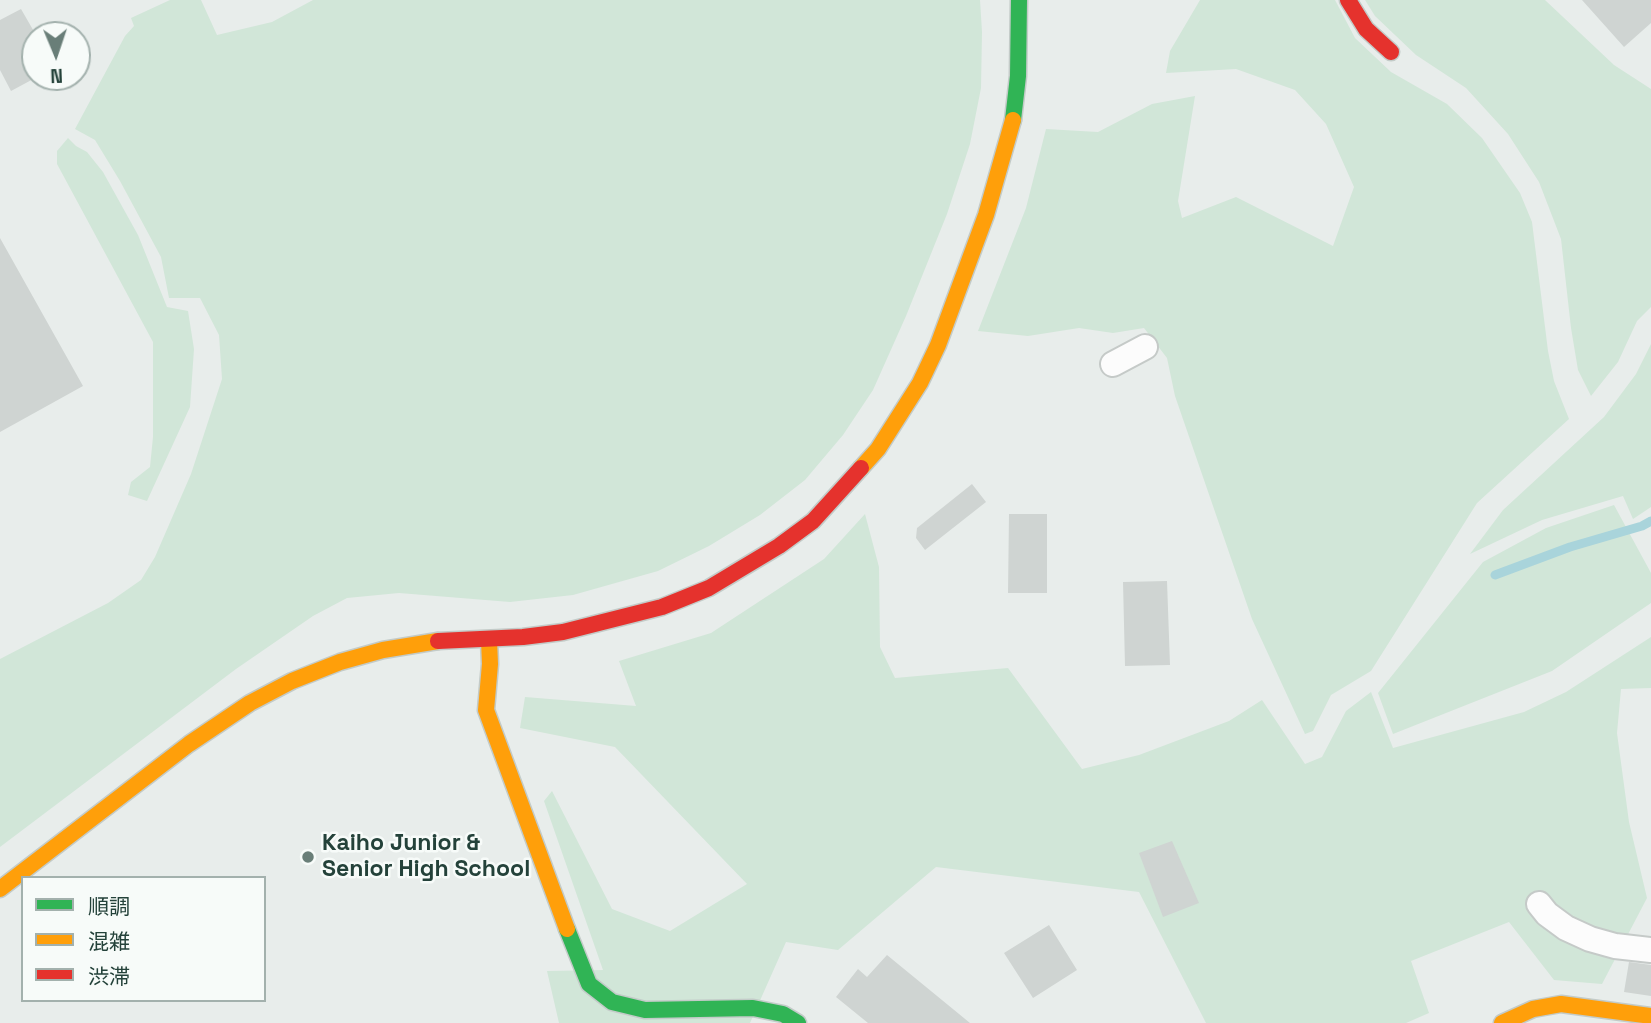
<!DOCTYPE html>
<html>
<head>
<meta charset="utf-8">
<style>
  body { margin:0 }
  #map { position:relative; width:1651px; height:1023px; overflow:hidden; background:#e8edeb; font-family:"Space Grotesk","Noto Sans JP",sans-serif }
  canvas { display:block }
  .legend { position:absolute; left:21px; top:876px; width:245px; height:126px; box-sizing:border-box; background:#f7fbf9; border:2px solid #a3b1ad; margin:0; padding:9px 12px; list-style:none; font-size:21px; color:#24423a }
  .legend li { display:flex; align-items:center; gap:14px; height:35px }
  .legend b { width:35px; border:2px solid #a3b1ad }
  .north { position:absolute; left:21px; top:21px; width:70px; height:70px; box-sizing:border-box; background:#f7fbf9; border:2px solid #a3b1ad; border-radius:50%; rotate:178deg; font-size:19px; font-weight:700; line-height:28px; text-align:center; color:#24423a }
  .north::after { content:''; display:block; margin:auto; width:24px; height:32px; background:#697e78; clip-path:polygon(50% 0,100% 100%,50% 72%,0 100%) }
</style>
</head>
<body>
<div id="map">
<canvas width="1651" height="1023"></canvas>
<ul class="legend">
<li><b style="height:9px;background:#30b455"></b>順調</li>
<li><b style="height:9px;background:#ff9f0a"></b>混雑</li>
<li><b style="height:9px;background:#e5322d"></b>渋滞</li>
</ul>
<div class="north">N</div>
</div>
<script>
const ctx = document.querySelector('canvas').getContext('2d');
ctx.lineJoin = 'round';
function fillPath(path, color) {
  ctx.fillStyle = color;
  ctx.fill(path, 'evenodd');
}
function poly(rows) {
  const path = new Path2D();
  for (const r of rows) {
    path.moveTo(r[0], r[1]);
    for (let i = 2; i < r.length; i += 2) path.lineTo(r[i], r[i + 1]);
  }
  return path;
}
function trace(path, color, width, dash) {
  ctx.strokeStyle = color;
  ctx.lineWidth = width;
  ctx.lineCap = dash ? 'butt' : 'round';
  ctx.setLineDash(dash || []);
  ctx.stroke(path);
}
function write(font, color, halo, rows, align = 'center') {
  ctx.font = font + ' "Space Grotesk",sans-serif';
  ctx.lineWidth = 5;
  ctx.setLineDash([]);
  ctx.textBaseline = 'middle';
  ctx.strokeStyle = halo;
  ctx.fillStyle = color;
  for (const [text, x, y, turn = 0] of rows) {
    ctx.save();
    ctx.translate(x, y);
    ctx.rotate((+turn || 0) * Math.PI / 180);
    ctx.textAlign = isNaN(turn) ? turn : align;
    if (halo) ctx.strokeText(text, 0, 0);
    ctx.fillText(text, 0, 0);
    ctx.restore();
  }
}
fillPath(poly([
  [170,0,201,0,217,35,272,22,313,0,980,0,982,32,981,88,970,144,947,214,906,316,873,390,843,435,805,480,760,515,709,546,658,571,573,595,510,602,399,593,347,598,313,616,236,669,0,847,0,659,108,603,141,580,155,557,191,474,222,379,219,335,200,298,169,298,161,257,120,181,95,140,75,129,125,36,134,26,131,18],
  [1200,0,1335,0,1355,38,1391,72,1447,104,1482,138,1520,193,1532,222,1548,351,1554,381,1569,419,1477,503,1371,671,1331,695,1313,731,1305,734,1252,619,1175,396,1167,358,1144,328,1113,333,1079,328,1028,336,978,331,1026,208,1046,129,1098,132,1152,104,1195,96,1178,201,1182,218,1236,197,1333,246,1354,187,1326,124,1295,90,1236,69,1166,73,1170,51],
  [1365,0,1545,0,1614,65,1651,89,1651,307,1637,321,1618,362,1591,396,1578,370,1571,328,1561,239,1539,182,1508,134,1466,88,1416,55,1375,16],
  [68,138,76,146,87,152,103,172,138,235,167,307,188,311,194,349,190,407,147,501,128,495,131,482,150,467,153,437,153,342,57,164,57,151],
  [1651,344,1651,507,1633,519,1623,496,1542,520,1470,554,1503,510,1604,417,1636,374],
  [1614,505,1651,573,1651,603,1552,671,1393,734,1378,693,1483,562,1546,528],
  [865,514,879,567,880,647,895,678,1008,668,1082,769,1139,755,1229,721,1262,700,1305,764,1322,757,1346,711,1371,692,1393,748,1524,712,1566,692,1651,637,1651,688,1621,689,1617,733,1629,822,1647,898,1602,984,1554,980,1509,922,1411,961,1429,1013,1406,1023,1206,1023,1139,892,936,867,838,950,786,942,750,1023,559,1023,547,971,603,970,544,801,552,791,612,909,670,931,747,884,615,747,520,728,525,697,636,706,619,661,711,633,824,559]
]), '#d1e6d8');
trace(poly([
  [1495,575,1570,547,1642,526,1651,521]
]), '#a9d4db', 9);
fillPath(poly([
  [1582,0,1651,0,1651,23,1624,47],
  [21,9,36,35,35,77,37,77,11,91,0,70,0,20],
  [0,238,83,386,0,432],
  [972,484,986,502,925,550,916,538,917,528],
  [1009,514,1047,514,1047,593,1008,593],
  [1167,581,1170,665,1125,666,1123,582],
  [1172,841,1199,903,1163,917,1139,853],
  [1049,925,1077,970,1033,998,1004,953],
  [887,955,970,1023,868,1023,836,997,858,969,867,977],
  [1629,962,1651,965,1651,996,1624,992]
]), '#cfd4d2');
const street = poly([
  [1113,364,1145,347],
  [1539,904,1547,914,1566,928,1590,939,1615,946,1651,950]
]);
const fast = poly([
  [1013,120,1018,76,1019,0],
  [567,929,589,984,612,1002,645,1010,753,1008,783,1014,798,1023]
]);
const slow = poly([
  [861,468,878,449,920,383,938,345,986,215,1013,120],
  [489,640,490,664,486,710,567,929],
  [0,889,189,744,250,703,292,681,340,662,383,650,438,641],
  [1502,1023,1533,1009,1561,1004,1651,1016]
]);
const jam = poly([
  [1348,0,1366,29,1391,52],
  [438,641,523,637,563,632,662,607,709,588,779,546,813,521,861,468]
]);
trace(street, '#c5cac8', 28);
trace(fast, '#c3cbc8', 19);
trace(slow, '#c3cbc8', 19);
trace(jam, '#c3cbc8', 19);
trace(street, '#fcfcfc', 24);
trace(fast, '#30b455', 16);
trace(slow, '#ff9f0a', 16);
trace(jam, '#e5322d', 16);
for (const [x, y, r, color] of [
  [308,857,7,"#697e78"]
]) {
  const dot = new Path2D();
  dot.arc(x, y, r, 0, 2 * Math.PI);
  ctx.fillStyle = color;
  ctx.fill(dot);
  trace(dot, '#f7fbf9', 2.5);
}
write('bold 23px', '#24423a', '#f7fbf9', [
  ["Kaiho Junior &",322,844],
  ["Senior High School",322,870]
], 'left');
</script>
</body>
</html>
